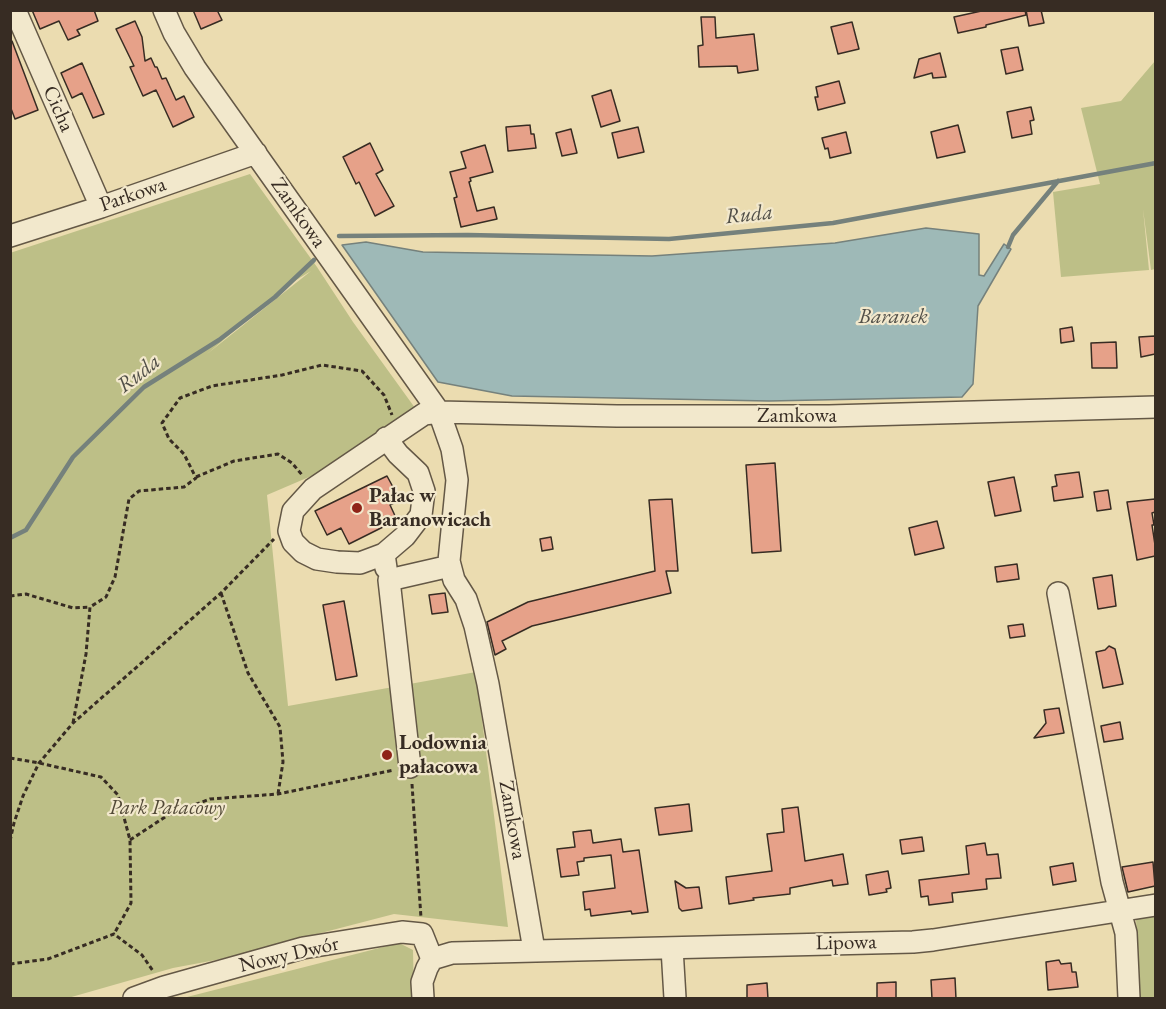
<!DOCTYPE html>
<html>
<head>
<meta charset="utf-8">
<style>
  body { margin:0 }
  #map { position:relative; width:1166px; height:1009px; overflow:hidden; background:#ebdcb0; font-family:"EB Garamond",serif }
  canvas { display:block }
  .frame { position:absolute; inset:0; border:12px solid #372c23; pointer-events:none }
</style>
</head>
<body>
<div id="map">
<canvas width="1166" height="1009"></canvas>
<div class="frame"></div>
</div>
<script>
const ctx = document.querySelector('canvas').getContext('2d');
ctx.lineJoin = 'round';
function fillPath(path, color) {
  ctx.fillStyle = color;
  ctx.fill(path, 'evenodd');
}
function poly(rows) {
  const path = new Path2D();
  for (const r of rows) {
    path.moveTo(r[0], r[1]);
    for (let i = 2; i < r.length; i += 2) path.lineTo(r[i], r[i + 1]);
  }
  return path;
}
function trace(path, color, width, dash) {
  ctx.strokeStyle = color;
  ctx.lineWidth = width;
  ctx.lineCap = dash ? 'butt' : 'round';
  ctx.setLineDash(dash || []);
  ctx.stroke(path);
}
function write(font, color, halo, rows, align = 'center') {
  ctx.font = font + ' "EB Garamond",serif';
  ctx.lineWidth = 4.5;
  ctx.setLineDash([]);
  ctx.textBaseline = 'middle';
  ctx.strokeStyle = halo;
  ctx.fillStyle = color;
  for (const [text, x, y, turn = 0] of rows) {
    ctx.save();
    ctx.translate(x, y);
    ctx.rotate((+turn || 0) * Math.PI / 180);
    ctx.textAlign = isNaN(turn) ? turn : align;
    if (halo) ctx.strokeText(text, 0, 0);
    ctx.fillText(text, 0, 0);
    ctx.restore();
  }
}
fillPath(poly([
  [1155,61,1155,269,1151,270,1143,209,1149,270,1061,277,1053,192,1100,184,1081,108,1121,101],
  [250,174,317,267,353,322,428,426,267,495,288,706,476,672,508,927,394,914,221,959,173,968,68,998,11,998,10,253],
  [311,271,207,354,288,285],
  [1155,914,1155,998,1139,998,1136,917],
  [399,943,413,950,414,998,183,998]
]), '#bdbf87');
const water = poly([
  [926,228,979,234,979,275,984,276,1004,244,1011,249,978,306,973,384,962,397,769,401,512,396,438,382,342,245,366,242,423,252,652,256,835,243,926,228]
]);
fillPath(water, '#9eb9b7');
trace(water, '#75817c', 1.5);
trace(poly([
  [339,236,468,235,669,239,833,223,1156,163],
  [1008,247,1013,235,1058,181],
  [10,538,26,530,73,457,144,387,219,340,275,297,314,260]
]), '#75817c', 4.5);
const building = poly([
  [32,10,94,10,98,21,77,30,80,35,68,40,59,21,40,29,32,10],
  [193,10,217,10,222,20,201,29,193,10],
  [986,10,1025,10,1026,15,986,25,986,27,958,33,954,17,986,10],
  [1026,10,1041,10,1044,23,1029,26,1026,10],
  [701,17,715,17,716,38,754,34,758,70,738,73,737,66,699,67,698,46,703,45,701,17],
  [135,21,142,37,145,61,151,58,155,67,157,67,162,79,166,78,176,100,184,96,194,117,173,127,156,90,143,96,130,67,134,66,116,29,135,21],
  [852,22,859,49,838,54,831,27,852,22],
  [10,41,12,41,38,110,15,119,10,106,10,41],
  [1018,47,1023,70,1006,74,1001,50,1018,47],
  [940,53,946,77,933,78,932,73,914,78,919,59,940,53],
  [82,63,104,114,93,118,82,93,72,98,61,73,82,63],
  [839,81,845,103,818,110,815,97,818,97,816,87,839,81],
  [611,90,620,121,601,127,592,96,611,90],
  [1031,107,1034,120,1030,121,1032,134,1012,138,1007,112,1031,107],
  [530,125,531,134,534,134,536,148,508,151,506,127,530,125],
  [958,125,965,152,937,158,931,132,958,125],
  [638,127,644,152,618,158,612,133,638,127],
  [571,129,577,153,562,156,556,133,571,129],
  [846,132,851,153,830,158,828,148,825,149,822,138,846,132],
  [370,143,383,170,376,174,394,206,375,216,359,182,356,184,343,157,370,143],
  [485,145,493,172,470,178,471,181,469,182,477,211,494,207,497,219,461,227,454,198,457,197,450,172,466,168,461,152,485,145],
  [1072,327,1074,341,1061,343,1060,329,1072,327],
  [1155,336,1155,354,1141,357,1139,337,1155,336],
  [1116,342,1117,368,1092,368,1091,343,1116,342],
  [775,463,781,551,752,553,746,465,775,463],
  [1079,472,1083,497,1054,501,1052,487,1057,486,1055,475,1079,472],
  [387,476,400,500,390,505,397,520,349,544,341,528,327,535,315,511,387,476],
  [1014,477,1021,511,995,516,988,482,1014,477],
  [1108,490,1111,509,1097,511,1094,492,1108,490],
  [672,499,678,571,666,571,671,593,532,626,502,641,506,649,495,655,487,622,528,602,655,571,649,500,672,499],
  [1155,499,1155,512,1152,513,1154,525,1152,525,1155,545,1155,556,1137,560,1127,502,1155,499],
  [937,521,944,548,915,555,909,528,937,521],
  [551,537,553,549,542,551,540,539,551,537],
  [1017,564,1019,579,997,582,995,567,1017,564],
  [1112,575,1116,606,1098,609,1093,578,1112,575],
  [445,593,448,612,432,614,429,595,445,593],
  [344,601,357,676,336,680,323,605,344,601],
  [1023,624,1025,636,1010,638,1008,626,1023,624],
  [1109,646,1115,649,1123,684,1103,688,1096,652,1105,650,1109,646],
  [1059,708,1064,733,1034,738,1046,723,1044,710,1059,708],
  [1120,722,1123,739,1104,742,1101,726,1120,722],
  [689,804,692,831,659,835,655,808,689,804],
  [798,807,805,861,843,854,848,884,833,886,832,880,790,888,790,894,753,898,754,900,729,904,726,877,772,871,767,834,784,832,782,809,798,807],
  [591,830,593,843,621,839,623,852,639,850,648,912,632,914,631,911,591,916,590,909,585,910,583,892,615,888,611,855,584,858,584,861,577,862,579,875,561,877,557,849,575,847,573,832,591,830],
  [922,837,924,851,902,854,900,840,922,837],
  [985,843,987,855,998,854,1001,878,986,879,987,889,952,893,953,902,929,905,928,896,921,897,919,880,969,874,966,846,985,843],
  [1153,862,1155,886,1128,892,1122,867,1153,862],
  [1073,863,1076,881,1053,885,1050,867,1073,863],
  [888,871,891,888,886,889,887,892,869,895,866,875,888,871],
  [675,881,686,888,699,887,702,908,682,911,679,908,675,881],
  [1059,960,1061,964,1071,963,1072,972,1076,972,1078,987,1048,990,1046,962,1059,960],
  [955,978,956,999,932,999,931,980,955,978],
  [896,982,896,999,877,999,877,983,896,982],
  [767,983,768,999,747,999,747,985,767,983]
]);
fillPath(building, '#e6a189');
trace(building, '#372c23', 1.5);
const minor = poly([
  [15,10,101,207],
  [164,10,174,33,195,68,439,412,452,449,457,480,449,561,454,580,466,599,475,626,488,684,534,950],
  [10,236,101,207,256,153],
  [386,438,398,454,418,473,424,491,421,515,405,536,384,554,386,568],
  [384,554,360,563,337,562,317,559,303,552,293,542,289,531,293,511,313,489,424,414,439,412,617,416,829,416,1156,407],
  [1058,593,1112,882,1126,933,1129,998],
  [410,767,389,580,450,566],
  [672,948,675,998],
  [134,998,164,987,303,948,402,932,422,934,432,959],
  [423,998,422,982,427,968,432,959,452,953,913,942,933,940,1156,905]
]);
trace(minor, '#645846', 24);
trace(poly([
  [196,477,234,461,278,454,292,463,303,476],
  [221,593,248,673,280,727,283,762,278,794],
  [10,596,26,594,73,608,90,607],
  [73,723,86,654,90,607,106,597,115,577,129,499,139,491,184,487,196,478,184,454,169,439,162,423,180,398,212,386,282,375,322,365,362,371,384,395,392,415],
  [10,758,39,763,101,777,118,795,130,840,131,903,114,934],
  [412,784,421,918],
  [130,840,168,815,210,799,278,794,394,770],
  [10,841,14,823,23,796,39,763,73,723,221,593,274,539],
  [10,964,48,959,114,934,142,955,153,971]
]), '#372c23', 3, [4.5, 3]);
trace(minor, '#f2e8cc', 21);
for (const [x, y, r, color] of [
  [357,508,6,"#8f2418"],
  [387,755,6,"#8f2418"]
]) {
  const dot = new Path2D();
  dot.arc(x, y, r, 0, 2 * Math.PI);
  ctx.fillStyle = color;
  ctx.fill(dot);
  trace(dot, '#f2e8cc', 2);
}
write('21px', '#372c23', '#f2e8cc', [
  ["Cicha",58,109,66],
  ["Parkowa",133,195,-19],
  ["Zamkowa",298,213,55],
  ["Zamkowa",797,416],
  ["Zamkowa",512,820,80],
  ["Lipowa",846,943,-1],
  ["Nowy Dwór",289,955,-13]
]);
write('bold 21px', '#372c23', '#f2e8cc', [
  ["Pałac w",369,496],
  ["Baranowicach",369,520],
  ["Lodownia",399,743],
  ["pałacowa",399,767]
], 'left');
write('italic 21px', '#524937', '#f2e8cc', [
  ["Park Pałacowy",167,808]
]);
write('italic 22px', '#514f48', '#f2e8cc', [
  ["Ruda",749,215,-6],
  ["Baranek",893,317],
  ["Ruda",139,374,-38]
]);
</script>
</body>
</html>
